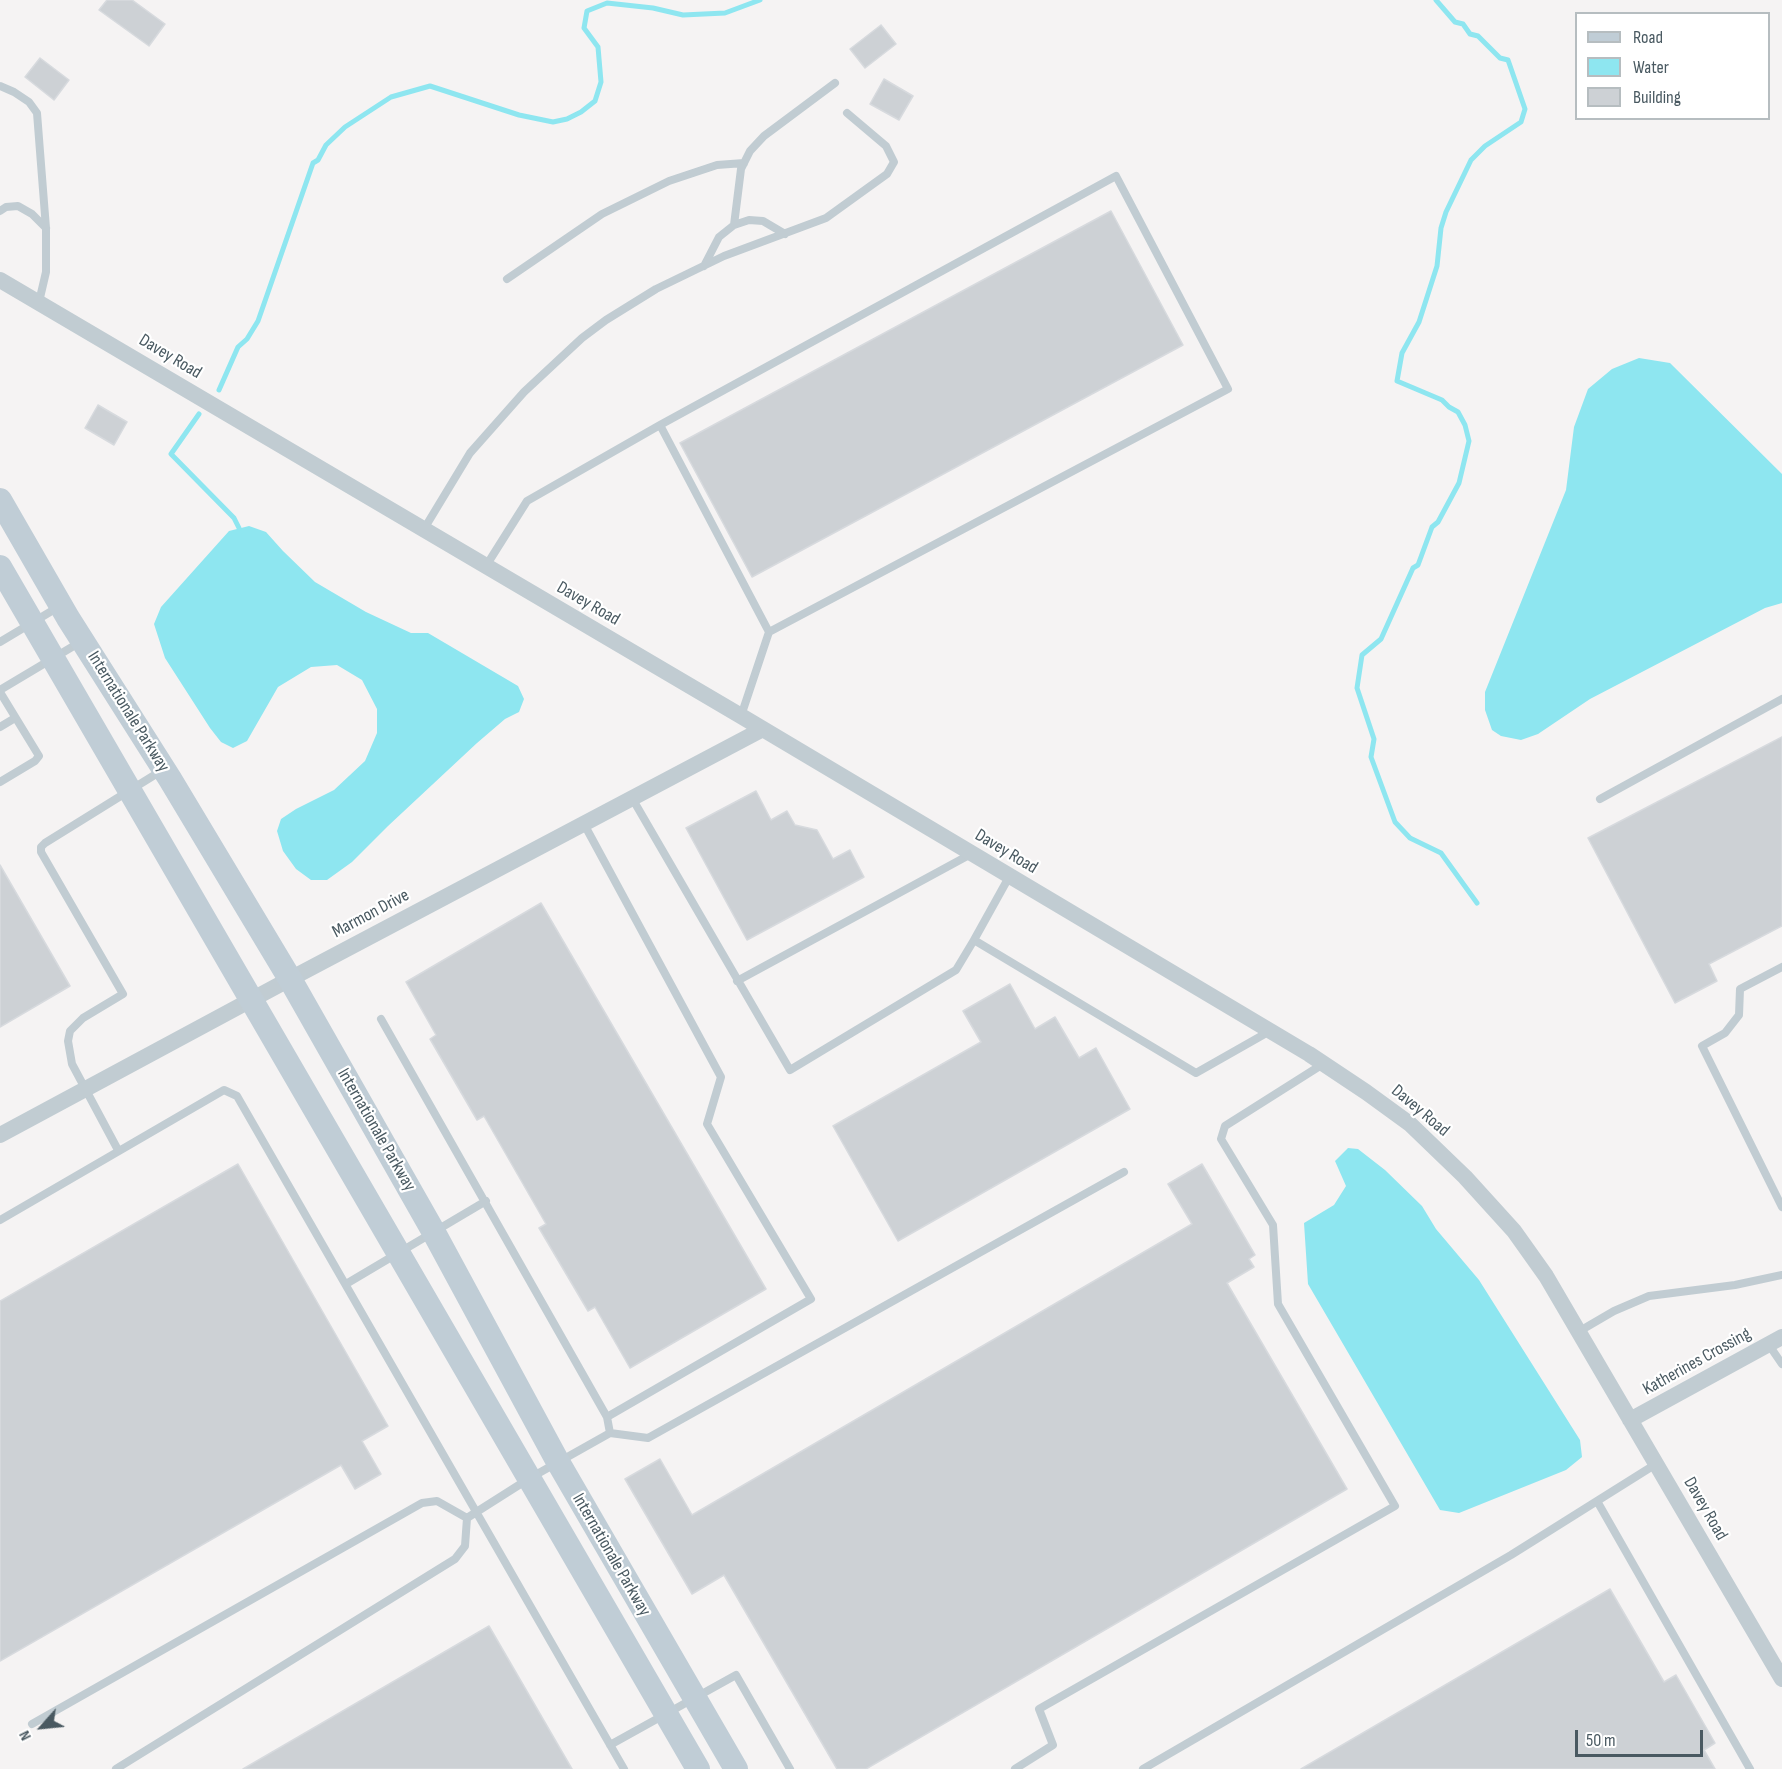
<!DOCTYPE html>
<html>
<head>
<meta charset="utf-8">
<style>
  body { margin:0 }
  #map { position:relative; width:1782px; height:1769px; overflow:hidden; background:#f5f3f3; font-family:"Sofia Sans Condensed",sans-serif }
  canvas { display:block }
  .legend { position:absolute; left:1575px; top:12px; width:195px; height:108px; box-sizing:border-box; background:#fff; border:2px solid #b6bdc0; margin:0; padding:8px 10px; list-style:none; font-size:18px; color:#495961 }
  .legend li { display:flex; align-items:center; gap:12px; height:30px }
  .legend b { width:30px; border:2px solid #b6bdc0 }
  .north { position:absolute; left:12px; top:1697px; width:60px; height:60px; -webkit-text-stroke:4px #fff; paint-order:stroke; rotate:243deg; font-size:16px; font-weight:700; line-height:24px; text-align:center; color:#495961 }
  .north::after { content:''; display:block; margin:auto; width:21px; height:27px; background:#495961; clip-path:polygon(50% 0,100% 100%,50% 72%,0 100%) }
  .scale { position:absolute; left:1575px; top:1730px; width:128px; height:27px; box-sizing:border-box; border:3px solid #495961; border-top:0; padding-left:8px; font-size:18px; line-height:21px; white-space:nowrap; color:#495961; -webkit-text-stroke:4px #fff; paint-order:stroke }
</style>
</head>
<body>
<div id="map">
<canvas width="1782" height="1769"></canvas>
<ul class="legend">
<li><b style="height:8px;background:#c0cdd6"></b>Road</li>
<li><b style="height:16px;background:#8ee6f0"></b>Water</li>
<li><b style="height:16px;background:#cdd1d5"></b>Building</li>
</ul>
<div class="north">N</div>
<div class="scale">50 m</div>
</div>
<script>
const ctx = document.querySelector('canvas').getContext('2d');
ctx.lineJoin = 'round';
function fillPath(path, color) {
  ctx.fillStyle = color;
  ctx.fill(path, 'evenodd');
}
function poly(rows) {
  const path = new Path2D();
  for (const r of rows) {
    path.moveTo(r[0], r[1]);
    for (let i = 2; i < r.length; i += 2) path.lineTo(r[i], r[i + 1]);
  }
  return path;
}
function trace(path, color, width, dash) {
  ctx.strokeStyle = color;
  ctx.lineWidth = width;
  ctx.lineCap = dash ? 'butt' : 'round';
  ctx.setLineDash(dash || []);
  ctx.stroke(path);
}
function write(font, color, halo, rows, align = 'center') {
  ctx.font = font + ' "Sofia Sans Condensed",sans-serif';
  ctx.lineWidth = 4.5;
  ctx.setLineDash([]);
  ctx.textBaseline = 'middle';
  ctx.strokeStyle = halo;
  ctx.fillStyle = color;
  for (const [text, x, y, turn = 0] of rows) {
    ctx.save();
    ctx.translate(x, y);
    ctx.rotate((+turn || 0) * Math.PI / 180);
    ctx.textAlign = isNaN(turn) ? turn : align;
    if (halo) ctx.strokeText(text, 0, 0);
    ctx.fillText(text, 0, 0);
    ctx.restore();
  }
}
fillPath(poly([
  [1639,358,1670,363,1782,474,1782,603,1765,608,1590,699,1538,734,1521,740,1501,736,1492,730,1485,710,1485,692,1566,490,1574,427,1588,389,1612,369],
  [249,526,266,532,283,551,315,582,366,612,411,633,428,633,518,686,524,699,519,712,505,719,477,743,388,826,352,862,327,880,311,880,296,869,283,851,277,831,281,819,296,809,334,790,365,761,377,733,377,709,362,680,337,665,311,667,278,687,247,741,233,748,221,742,210,728,165,658,154,624,161,607,229,531],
  [1348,1148,1358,1149,1385,1170,1422,1206,1436,1229,1479,1280,1580,1440,1582,1457,1566,1470,1459,1513,1440,1510,1308,1284,1304,1223,1334,1205,1346,1186,1335,1161]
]), '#8ee6f0');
trace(poly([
  [1436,0,1455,22,1463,24,1470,34,1478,36,1500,58,1508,60,1525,109,1521,122,1485,146,1471,160,1446,212,1441,228,1437,266,1419,322,1402,353,1397,381,1442,400,1449,407,1458,412,1465,425,1469,441,1459,483,1438,522,1432,527,1418,565,1413,568,1381,639,1362,655,1357,688,1374,739,1371,757,1395,822,1410,838,1441,853,1477,903],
  [219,390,238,347,247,339,258,321,313,163,318,160,326,145,345,127,391,97,430,86,519,115,553,122,567,119,581,112,595,101,601,82,598,47,584,28,587,11,607,3,653,8,683,15,725,13,760,0],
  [199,414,171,454,234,518,239,528]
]), '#8ee6f0', 5);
const building = poly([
  [107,0,132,0,165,24,149,46,99,10,107,0],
  [881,25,896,44,865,68,850,49,881,25],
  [40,58,69,80,54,100,25,77,40,58],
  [884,79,913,96,899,120,870,104,884,79],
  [1111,211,1183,345,752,577,680,443,1111,211],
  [98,405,127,422,114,445,85,428,98,405],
  [1782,737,1782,926,1709,964,1717,981,1675,1003,1588,838,1782,737],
  [756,791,771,820,787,811,795,825,817,830,833,859,850,850,864,877,747,940,686,828,756,791],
  [0,865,70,986,0,1027,0,865],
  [541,903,766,1289,630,1368,595,1307,588,1311,539,1228,546,1224,484,1116,477,1120,430,1039,436,1035,406,982,541,903],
  [1010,984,1035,1029,1055,1017,1079,1058,1096,1048,1130,1109,898,1241,833,1126,981,1042,963,1011,1010,984],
  [238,1164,388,1426,362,1441,381,1474,355,1489,341,1465,0,1661,0,1301,238,1164],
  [1202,1164,1255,1255,1249,1259,1254,1267,1227,1283,1347,1489,866,1769,837,1769,724,1575,692,1594,625,1479,660,1459,692,1515,1192,1224,1168,1184,1202,1164],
  [1610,1589,1664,1682,1676,1675,1715,1743,1704,1750,1715,1769,1301,1769,1610,1589],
  [489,1626,572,1769,243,1769,489,1626]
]);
fillPath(building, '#cdd1d5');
trace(building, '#d7dade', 1.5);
trace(poly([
  [0,86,14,92,29,102,37,113,46,228,46,272,39,302],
  [0,211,6,207,18,206,32,214,46,228],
  [734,225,741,169,750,151,764,136,835,83],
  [704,266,719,237,734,225,749,220,763,221,785,234],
  [507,279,602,214,669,181,717,165,744,163],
  [660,425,769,632],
  [424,529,470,453,524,392,582,338,606,320,656,289,724,256,826,218,887,174,894,162,886,146,847,113],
  [486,566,527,501,660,425,1116,176,1228,389,769,632,741,716],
  [0,642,60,606],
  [0,690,82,641],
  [0,692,39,756,35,761,0,782],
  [0,727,15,718],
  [632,798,790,1070,956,970,974,940,1196,1073,1270,1031],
  [1600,799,1782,699],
  [584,824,721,1077,707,1124,811,1299,607,1417],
  [974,940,1009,877],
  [1782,967,1740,989,1739,1015,1725,1033,1702,1046,1782,1207],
  [737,981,971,854],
  [381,1019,607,1417,610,1433],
  [118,1150,72,1064,68,1041,70,1031,83,1018,123,994,41,852,41,847,45,843,161,771],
  [0,1220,224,1090,237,1096,624,1769],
  [346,1284,486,1201],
  [1578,1332,1614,1311,1649,1296,1735,1285,1782,1275],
  [1769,1345,1782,1364],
  [1597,1501,1750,1769],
  [467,1518,530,1478,610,1433,648,1438,1124,1172],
  [32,1724,422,1503,437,1501,467,1518],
  [610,1745,736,1675,790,1769],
  [116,1769,455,1559,465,1546,467,1518],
  [1015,1769,1053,1745,1039,1709,1395,1506,1278,1304,1273,1225,1221,1139,1225,1126,1323,1064],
  [1143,1769,1511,1555,1656,1464]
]), '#c1ccd2', 8);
trace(poly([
  [0,280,741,716,1309,1054,1366,1092,1410,1124,1465,1177,1514,1231,1546,1276,1782,1679],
  [0,1135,290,979,763,729],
  [1630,1420,1782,1337]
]), '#c1ccd2', 16);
trace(poly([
  [0,500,68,618,170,779,290,979,432,1229,558,1462,736,1769],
  [0,567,698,1769]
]), '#c0cdd6', 24);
write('18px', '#495961', '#fff', [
  ["Davey Road",170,357,31],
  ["Davey Road",588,604,30],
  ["Internationale Parkway",128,712,58],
  ["Davey Road",1006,852,31],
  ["Marmon Drive",371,914,-28],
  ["Davey Road",1420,1111,40],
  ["Internationale Parkway",376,1130,60],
  ["Katherines Crossing",1697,1362,-29],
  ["Davey Road",1705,1509,60],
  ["Internationale Parkway",611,1555,60]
]);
</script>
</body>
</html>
